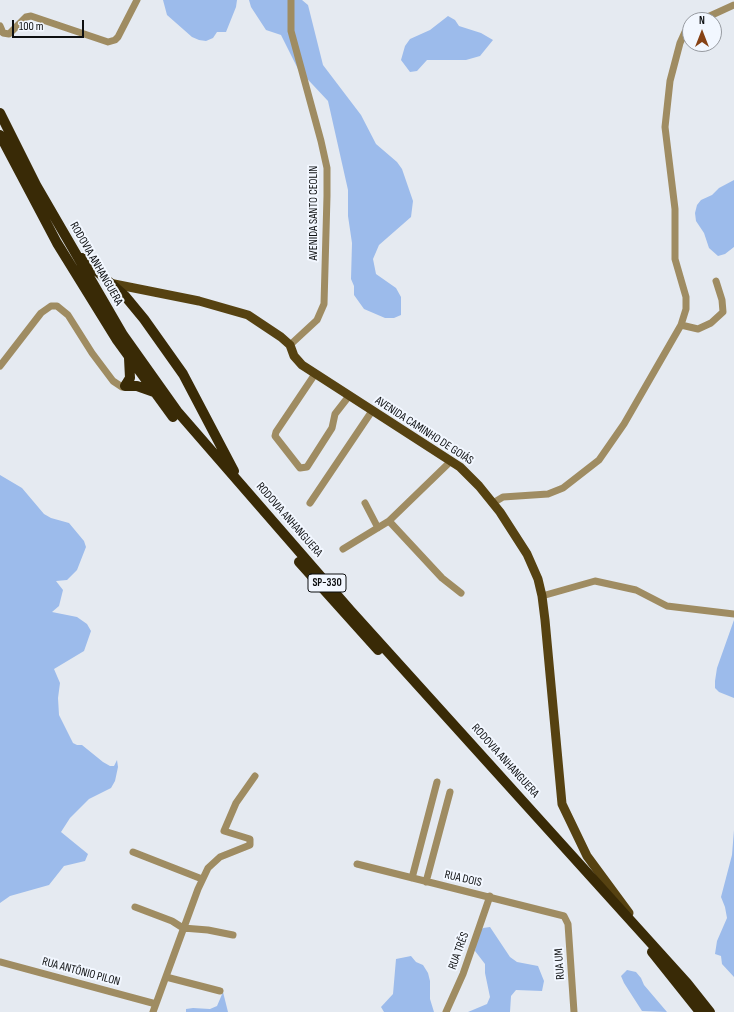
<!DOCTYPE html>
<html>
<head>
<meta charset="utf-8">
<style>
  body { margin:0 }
  #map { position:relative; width:734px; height:1012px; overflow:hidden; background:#e5eaf1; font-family:"Sofia Sans Condensed",sans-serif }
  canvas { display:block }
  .north { position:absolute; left:682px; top:12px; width:40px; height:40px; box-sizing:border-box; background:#f2f7ff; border:1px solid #969aa0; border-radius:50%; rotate:0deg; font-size:11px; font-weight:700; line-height:16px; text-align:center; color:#0d0f11 }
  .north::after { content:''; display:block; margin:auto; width:14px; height:18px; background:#864215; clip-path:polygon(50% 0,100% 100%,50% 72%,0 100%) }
  .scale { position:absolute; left:12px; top:20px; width:72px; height:18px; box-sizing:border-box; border:2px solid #0d0f11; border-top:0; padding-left:5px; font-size:12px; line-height:14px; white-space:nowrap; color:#0d0f11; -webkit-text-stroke:3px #f2f7ff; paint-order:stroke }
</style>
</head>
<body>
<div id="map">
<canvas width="734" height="1012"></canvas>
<div class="north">N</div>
<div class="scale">100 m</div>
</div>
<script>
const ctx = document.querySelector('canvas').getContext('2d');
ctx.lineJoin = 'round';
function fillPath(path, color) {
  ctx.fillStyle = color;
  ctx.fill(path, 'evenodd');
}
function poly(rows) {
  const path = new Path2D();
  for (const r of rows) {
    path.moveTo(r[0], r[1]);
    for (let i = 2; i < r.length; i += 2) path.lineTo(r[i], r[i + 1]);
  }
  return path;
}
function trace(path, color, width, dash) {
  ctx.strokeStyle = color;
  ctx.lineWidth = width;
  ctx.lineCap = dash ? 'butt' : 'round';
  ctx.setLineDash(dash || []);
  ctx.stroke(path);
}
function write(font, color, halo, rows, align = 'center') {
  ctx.font = font + ' "Sofia Sans Condensed",sans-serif';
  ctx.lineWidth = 4;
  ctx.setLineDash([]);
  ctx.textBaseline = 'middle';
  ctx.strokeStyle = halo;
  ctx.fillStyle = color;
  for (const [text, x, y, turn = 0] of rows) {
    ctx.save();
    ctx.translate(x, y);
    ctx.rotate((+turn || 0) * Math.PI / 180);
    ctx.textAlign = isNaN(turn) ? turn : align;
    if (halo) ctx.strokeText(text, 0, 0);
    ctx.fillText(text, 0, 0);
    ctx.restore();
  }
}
fillPath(poly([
  [163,0,237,0,236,7,226,32,217,32,213,38,206,41,199,40,192,37,167,15],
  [249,0,302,0,308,5,323,65,361,115,376,144,397,162,402,169,413,201,411,217,379,245,373,259,376,274,396,288,401,297,401,315,394,318,385,318,364,309,354,295,354,286,351,279,352,243,348,216,348,190,328,101,298,69,281,35,266,30,251,7],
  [448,16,455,20,459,26,481,33,493,40,480,56,466,60,427,60,417,71,410,72,401,60,405,46,410,39,430,30],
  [734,180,734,247,725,254,718,256,709,248,704,233,696,221,695,213,697,205,701,200,712,195,719,188],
  [0,475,22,488,44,514,51,518,69,523,84,541,86,547,77,570,67,580,56,581,63,590,59,606,52,612,77,617,87,624,91,631,84,651,54,669,60,683,58,698,59,715,73,743,77,745,82,745,103,762,110,766,114,766,117,760,118,767,115,781,111,788,89,799,70,818,61,832,88,854,85,861,64,866,49,885,10,896,0,903],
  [734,620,734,698,719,692,715,688,715,681,717,668],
  [734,830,734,977,722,964,721,956,715,954,717,941,727,918,725,907,721,897,732,855],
  [490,927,510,957,517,962,538,966,544,981,542,991,516,990,511,996,510,1012,468,1012,487,1004,490,997,485,973,485,964,475,951,477,934,483,928],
  [411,956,416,962,423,965,428,973,430,981,430,999,434,1012,384,1012,381,1007,393,994,396,959],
  [627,970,636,972,641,978,644,985,667,1012,642,1011,624,983,621,976],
  [223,992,228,1012,186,1012,186,1009,193,1008,210,1009,217,1006]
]), '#9cbbeb');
trace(poly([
  [701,20,734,5],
  [0,26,3,33,9,34,26,17,31,16,108,42,115,40,118,37,137,0],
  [681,325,698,329,711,323,723,312,722,300,716,281],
  [290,345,317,320,324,304,327,196,327,168,321,141,291,31,291,0],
  [0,366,41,313,51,306,57,306,68,315,92,353,113,381,122,387,125,386],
  [315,374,276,432,275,436,300,468,307,467,332,428,335,414,349,396],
  [310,503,372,411],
  [365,503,378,528],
  [493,503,503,497,548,494,563,488,599,460,624,424,681,325,686,309,686,297,675,259,675,209,665,127,670,81,680,43,685,32,690,27],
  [389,521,442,578,461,593],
  [343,549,389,521,451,461],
  [542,596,595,581,636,590,667,606,734,614],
  [133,852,202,879],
  [357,864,564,916,568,924,574,1012],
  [412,878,437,782],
  [426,882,450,792],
  [135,907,172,921,183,928],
  [183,928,208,930,233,935],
  [0,962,156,1004],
  [166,977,220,991],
  [153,1012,198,889,208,868,220,857,250,845,250,839,224,831,236,803,255,776],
  [446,1012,463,974,490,896]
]), '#9f8c62', 7);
trace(poly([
  [109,283,199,301,248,315,281,337,290,345,294,356,302,365,460,467,479,486,500,512,527,554,538,579,542,596,545,620,562,804,587,856,629,913]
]), '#564211', 9);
trace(poly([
  [0,113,36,185,123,335,177,411,350,610,687,983,710,1012],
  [0,135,57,243,117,340,173,417],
  [82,258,125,296,144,319,183,374,234,471],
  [125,386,130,378,129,358],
  [125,386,137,386,154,392],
  [299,562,378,650],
  [652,952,700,1012]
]), '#392a06', 10);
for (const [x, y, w] of [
  [327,583,38]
]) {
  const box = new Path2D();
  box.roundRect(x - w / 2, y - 9, w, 18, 3);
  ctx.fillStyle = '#f2f7ff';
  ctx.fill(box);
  trace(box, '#0d0f11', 1);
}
write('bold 11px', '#0d0f11', null, [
  ["SP-330",327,583]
]);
write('12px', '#0d0f11', '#f2f7ff', [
  ["AVENIDA SANTO CEOLIN",314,213,-90],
  ["RODOVIA ANHANGUERA",96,264,60],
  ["AVENIDA CAMINHO DE GOIÁS",424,431,33],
  ["RODOVIA ANHANGUERA",289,520,49],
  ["RODOVIA ANHANGUERA",505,761,48],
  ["RUA DOIS",463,879,13],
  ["RUA TRÊS",459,951,-70],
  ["RUA UM",560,964,-94],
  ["RUA ANTÔNIO PILON",81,972,15]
]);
</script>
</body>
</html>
